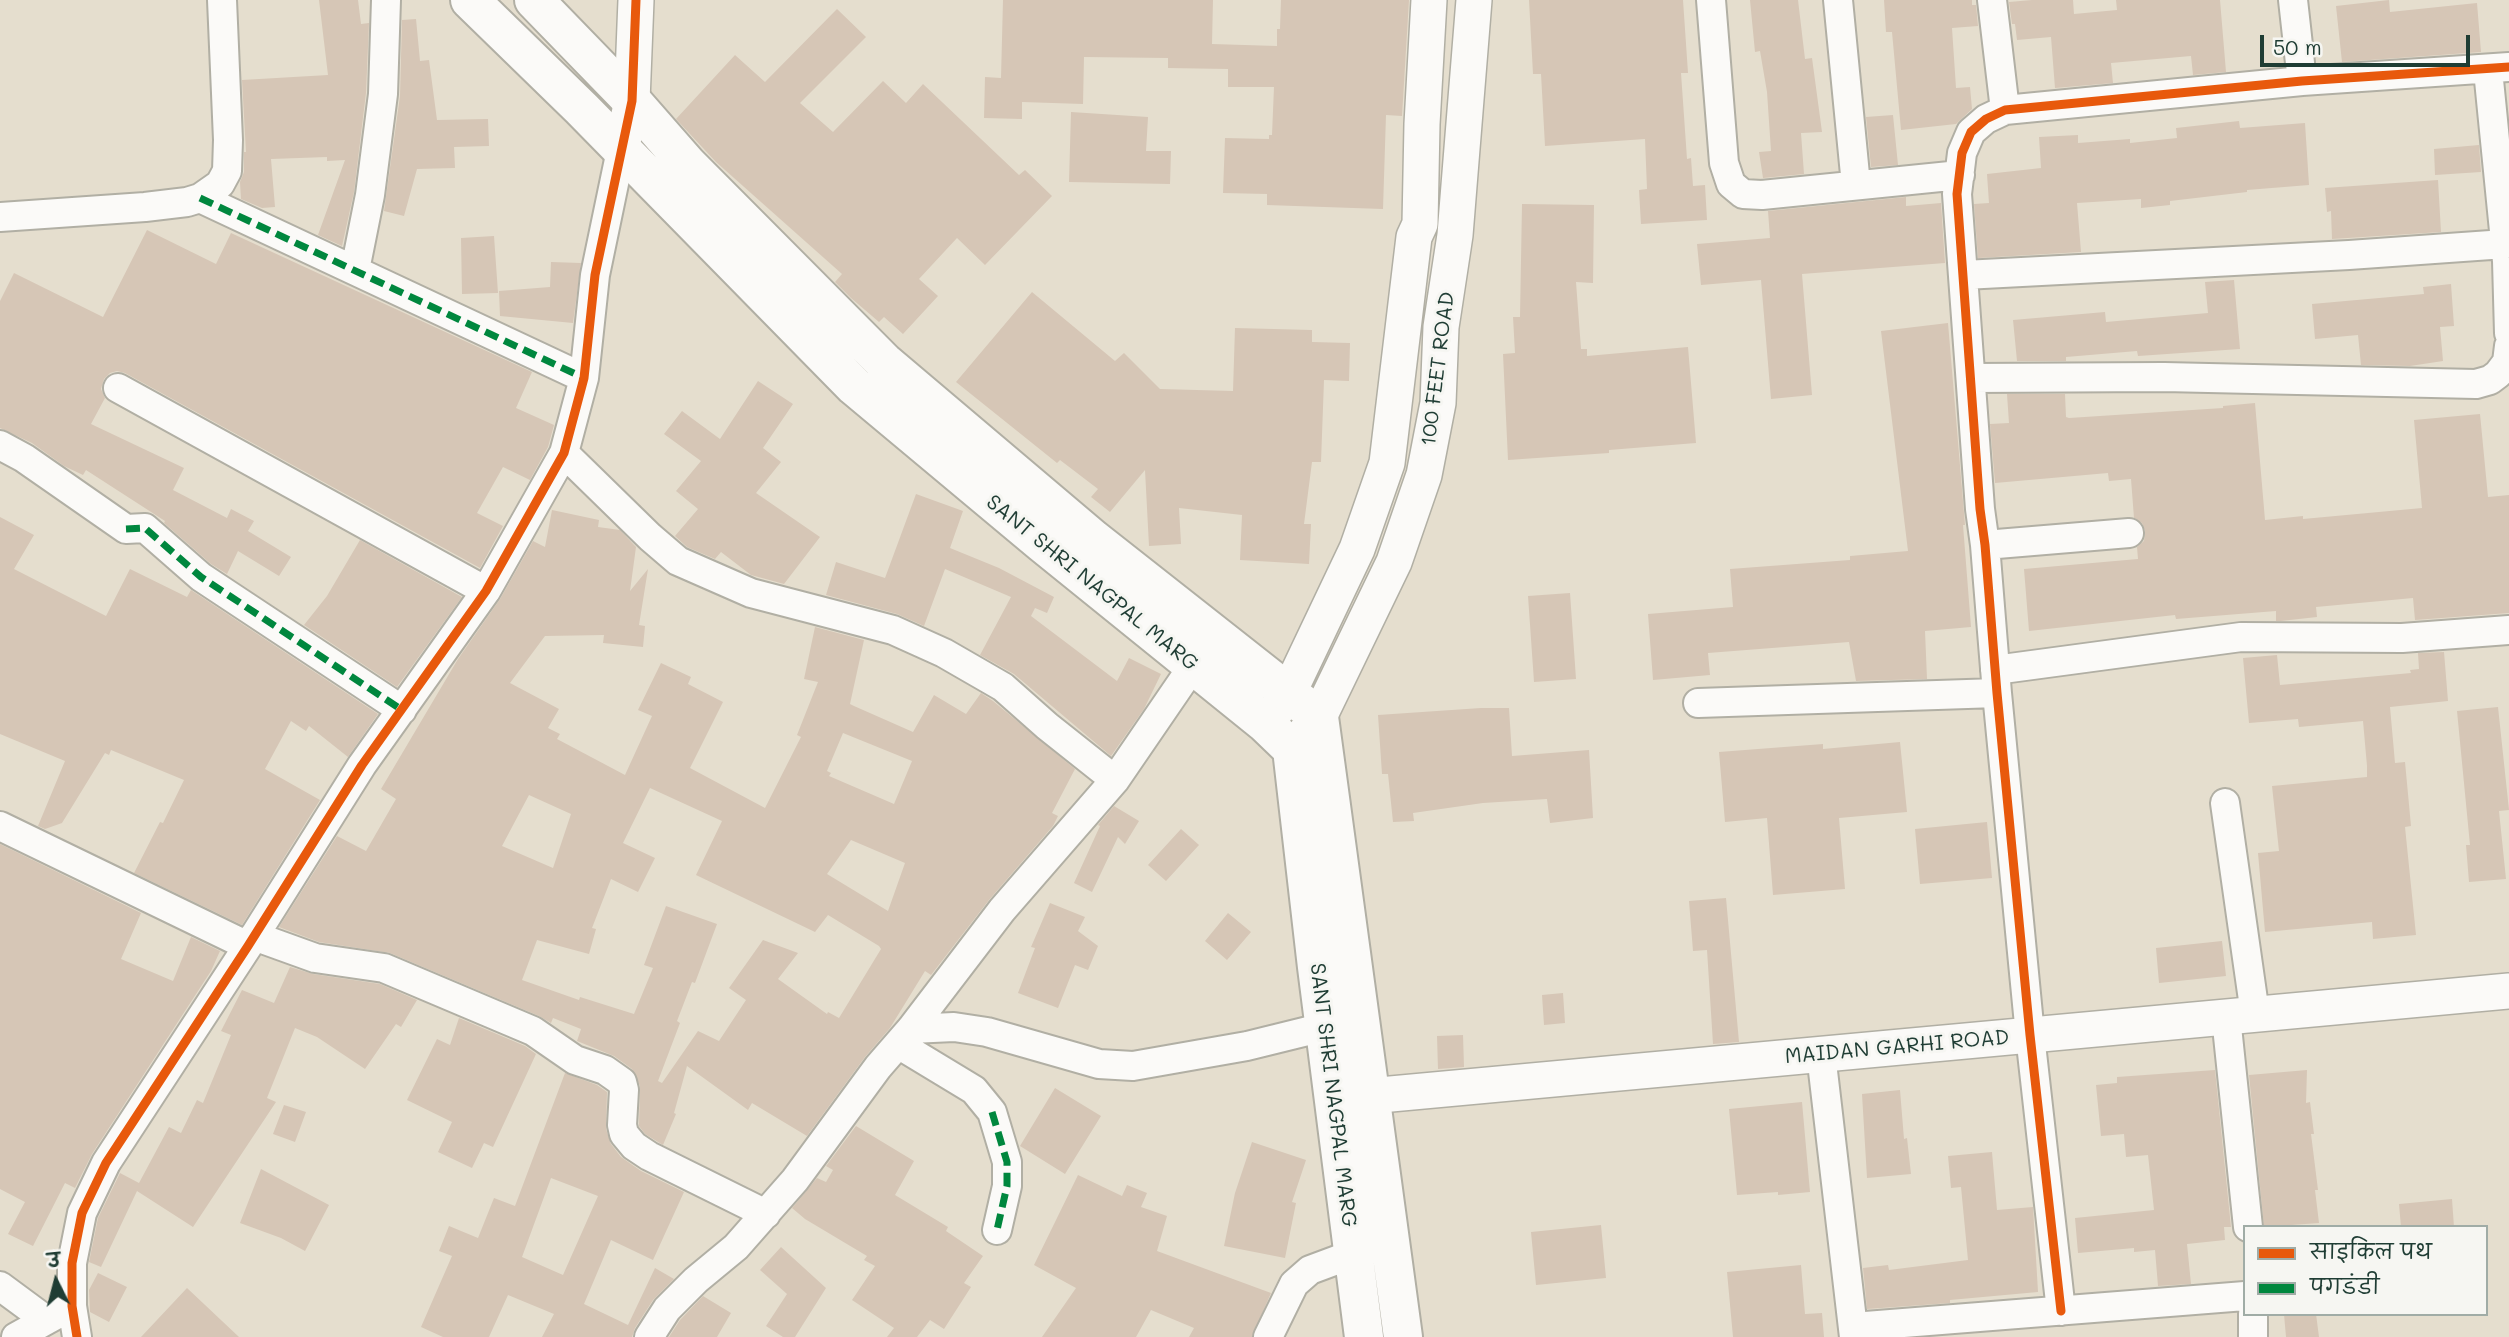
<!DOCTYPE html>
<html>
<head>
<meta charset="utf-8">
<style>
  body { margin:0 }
  #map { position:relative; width:2509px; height:1337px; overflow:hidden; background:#e5dece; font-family:Mali,"Playpen Sans Deva",sans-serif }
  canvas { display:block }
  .legend { position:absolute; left:2243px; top:1225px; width:245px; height:91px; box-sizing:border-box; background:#f6f6f2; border:2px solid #a0aca6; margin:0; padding:9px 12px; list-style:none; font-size:21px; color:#1f3d34 }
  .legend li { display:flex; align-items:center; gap:14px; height:35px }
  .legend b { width:35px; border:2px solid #a0aca6 }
  .north { position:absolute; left:21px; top:1246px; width:70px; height:70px; -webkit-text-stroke:5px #f6f6f2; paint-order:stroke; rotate:354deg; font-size:19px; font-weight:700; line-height:28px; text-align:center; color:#1f3d34 }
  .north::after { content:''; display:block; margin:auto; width:24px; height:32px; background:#1f3d34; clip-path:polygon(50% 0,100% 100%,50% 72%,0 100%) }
  .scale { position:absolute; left:2260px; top:35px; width:210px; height:32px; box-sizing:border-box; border:4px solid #1f3d34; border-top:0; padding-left:9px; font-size:21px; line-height:24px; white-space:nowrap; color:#1f3d34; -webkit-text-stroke:5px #f6f6f2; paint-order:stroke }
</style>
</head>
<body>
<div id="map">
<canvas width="2509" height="1337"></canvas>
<ul class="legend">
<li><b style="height:9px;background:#e8590c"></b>साइकिल पथ</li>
<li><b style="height:9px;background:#00873e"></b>पगडंडी</li>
</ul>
<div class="north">उ</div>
<div class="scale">50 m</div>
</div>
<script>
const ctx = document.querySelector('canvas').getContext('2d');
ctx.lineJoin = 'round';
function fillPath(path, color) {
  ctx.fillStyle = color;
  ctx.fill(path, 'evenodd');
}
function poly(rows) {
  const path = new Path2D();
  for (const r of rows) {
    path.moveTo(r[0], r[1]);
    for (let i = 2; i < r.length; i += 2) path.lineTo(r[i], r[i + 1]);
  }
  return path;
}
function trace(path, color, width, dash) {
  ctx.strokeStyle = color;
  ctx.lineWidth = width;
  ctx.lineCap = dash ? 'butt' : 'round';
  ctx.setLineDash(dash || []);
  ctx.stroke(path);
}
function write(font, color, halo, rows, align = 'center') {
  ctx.font = font + ' Mali,sans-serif';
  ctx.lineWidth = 6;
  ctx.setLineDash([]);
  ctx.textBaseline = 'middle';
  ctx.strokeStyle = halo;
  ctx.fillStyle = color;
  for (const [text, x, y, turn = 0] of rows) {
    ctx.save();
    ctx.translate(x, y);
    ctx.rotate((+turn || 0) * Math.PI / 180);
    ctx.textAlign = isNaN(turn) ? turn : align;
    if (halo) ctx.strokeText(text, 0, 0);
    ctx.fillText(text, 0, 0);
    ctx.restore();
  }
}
fillPath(poly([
  [319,0,358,0,361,24,369,23,366,93,354,192,342,246,318,235,345,160,327,161,327,157,271,159,275,207,262,208,241,199,240,182,244,172,244,152,246,152,242,80,328,75],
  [1003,0,1213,0,1212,44,1277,46,1277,29,1280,29,1281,0,1409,0,1402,116,1386,115,1383,209,1267,205,1267,194,1223,193,1225,138,1269,139,1269,135,1272,135,1274,87,1228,87,1228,69,1168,68,1168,58,1084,57,1083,104,1022,102,1022,119,984,118,985,77,1001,78],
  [1529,0,1683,0,1688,73,1681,73,1687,159,1691,158,1693,186,1705,185,1707,220,1641,224,1639,190,1647,189,1645,139,1545,146,1541,74,1533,74],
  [1750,0,1798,0,1805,59,1812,58,1822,132,1801,133,1804,174,1763,178,1759,152,1771,151,1767,92,1760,51,1755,52],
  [1884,0,1972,0,1972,5,1976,5,1978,26,1952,28,1956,88,1970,87,1972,109,1956,124,1901,130,1892,32,1886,32],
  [2032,0,2073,0,2074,14,2117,10,2116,0,2220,0,2226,72,2193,75,2191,56,2111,63,2113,83,2055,88,2051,37,2017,40,2015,24,2012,24,2009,2],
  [2389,0,2390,12,2477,3,2481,52,2342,62,2336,6],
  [837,9,866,37,800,103,833,132,883,81,906,103,923,84,1019,175,1025,170,1052,196,985,265,957,238,919,279,938,296,903,334,884,317,879,322,851,298,835,282,842,274,716,162,676,119,735,55,765,82],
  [416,19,420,61,429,60,437,120,488,119,489,146,454,147,455,168,417,169,404,216,384,211,400,96,402,20],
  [1071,112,1148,117,1146,151,1171,151,1170,184,1069,182],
  [1893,115,1898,165,1871,167,1866,117],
  [2239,121,2240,128,2305,123,2309,185,2247,190,2247,192,2170,201,2170,205,2141,208,2141,199,2077,203,2081,252,1978,258,1974,204,1989,203,1987,174,2041,168,2039,137,2078,135,2078,143,2130,139,2130,143,2177,138,2176,128],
  [2479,145,2481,172,2435,175,2434,149],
  [2438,180,2441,232,2332,239,2331,211,2327,212,2325,188],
  [1906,197,1906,206,1941,203,1945,263,1802,274,1812,395,1771,399,1761,280,1701,285,1697,244,1770,238,1768,211],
  [1522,204,1594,205,1593,283,1576,282,1581,349,1587,349,1587,356,1688,347,1696,443,1609,450,1609,453,1508,460,1503,354,1515,353,1513,317,1520,317],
  [147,230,216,264,231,233,532,372,516,408,554,425,548,447,530,480,503,467,477,513,503,526,480,568,125,373,117,371,110,373,104,379,101,389,105,398,91,424,184,468,173,490,227,518,231,509,254,521,248,531,291,557,279,576,238,551,227,574,211,564,164,523,165,521,86,470,83,475,64,466,32,443,0,428,0,301,14,273,103,317],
  [494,236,498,293,462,294,461,238],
  [551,262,581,263,573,323,500,316,499,291,550,287],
  [2234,280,2240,349,2138,356,2137,351,2066,357,2066,361,2017,361,2013,320,2105,312,2106,322,2208,313,2205,282],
  [2451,284,2454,326,2440,327,2443,361,2410,366,2361,365,2358,335,2315,339,2312,304,2424,294,2423,287],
  [1032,292,1115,361,1124,353,1160,389,1233,391,1235,328,1312,330,1312,342,1350,343,1349,381,1324,380,1321,462,1312,462,1304,524,1311,524,1309,564,1240,560,1242,515,1179,508,1181,544,1149,546,1145,470,1110,512,1091,497,1098,489,1060,460,1057,463,956,382],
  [1948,323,1965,525,1963,525,1971,627,1925,631,1927,679,1856,681,1849,642,1708,653,1710,675,1653,680,1648,614,1733,607,1730,569,1850,560,1850,556,1908,551,1881,331],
  [758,381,793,404,763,448,781,462,756,493,820,537,784,584,751,575,721,552,715,559,687,547,675,536,698,509,676,491,701,461,664,434,682,411,720,439],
  [2007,394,2065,394,2066,417,2069,418,2223,408,2223,406,2255,403,2265,520,2303,516,2303,519,2422,508,2414,420,2480,414,2488,497,2509,495,2509,613,2415,620,2413,598,2316,607,2317,617,2281,621,2276,621,2276,611,2176,619,2175,615,2029,631,2024,569,2138,559,2137,547,2144,541,2145,531,2142,523,2134,518,2131,479,2109,481,2108,473,1995,483,1990,424,2009,423],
  [916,494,963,511,950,548,999,568,1054,597,1047,613,1035,608,1031,616,1117,681,1129,658,1161,674,1144,709,1111,756,1014,674,980,655,1011,597,945,569,924,626,897,614,826,595,836,562,885,578],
  [552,510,599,520,598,527,620,530,636,547,630,591,648,569,639,625,645,626,643,647,603,643,604,635,545,636,510,683,559,709,548,728,560,734,557,739,625,775,652,716,638,710,661,663,691,677,688,684,723,702,690,768,765,808,801,737,797,735,818,682,804,679,815,627,864,640,850,704,854,706,913,732,934,695,966,714,981,693,993,701,1075,769,1052,813,1058,816,1053,826,989,900,931,975,925,971,890,1028,865,1057,807,1136,752,1103,748,1110,687,1066,674,1113,676,1114,663,1145,645,1134,639,1126,640,1086,632,1069,614,1056,577,1041,581,1029,553,1018,551,1023,539,1016,390,953,319,942,279,927,337,836,366,851,396,799,381,789,458,659,500,599,533,541,545,547],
  [843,733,912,761,894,804,829,776,831,773,827,771],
  [650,788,722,821,696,875,815,932,828,915,879,946,881,949,839,1018,828,1012,827,1014,778,979,798,953,763,940,729,988,746,1000,719,1041,698,1031,662,1083,658,1081,680,1023,677,1021,692,982,695,983,717,924,666,906,644,965,653,968,634,1014,580,997,579,1000,522,980,537,940,589,954,596,929,592,928,611,879,638,892,655,858,623,843],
  [529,795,571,814,553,868,502,846],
  [851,840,905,863,888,911,827,874],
  [0,517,34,535,14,569,106,616,130,569,187,597,191,590,378,714,348,757,309,726,306,731,291,721,265,769,320,800,242,925,134,873,160,822,163,823,184,780,111,750,109,755,105,753,62,823,45,829,38,826,65,761,0,734],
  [360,540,462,597,397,687,304,625,327,596],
  [1570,593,1576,679,1534,682,1528,596],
  [2444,652,2448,701,2390,707,2395,763,2405,762,2411,826,2405,827,2416,935,2373,939,2372,922,2265,932,2258,853,2279,851,2272,786,2367,777,2367,766,2363,721,2299,727,2298,719,2249,723,2243,658,2277,655,2280,685,2411,673,2410,670,2419,669,2418,653],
  [2498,707,2509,810,2499,811,2506,879,2469,882,2466,845,2470,845,2457,711],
  [1481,708,1509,708,1512,756,1589,750,1593,818,1550,823,1547,799,1483,803,1413,813,1414,821,1393,822,1388,774,1382,774,1378,715],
  [1900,742,1907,812,1839,818,1845,889,1773,895,1767,818,1725,822,1719,752,1823,744,1823,749],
  [1114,806,1139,821,1125,844,1118,837,1092,892,1074,883,1100,826,1098,825],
  [1987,822,1992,878,1920,884,1915,829],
  [1181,829,1199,845,1166,881,1148,865],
  [0,844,141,913,121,959,173,981,191,937,220,951,211,971,92,1154,75,1188,65,1183,33,1246,8,1234,25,1202,0,1189],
  [1726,898,1739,1042,1713,1044,1707,950,1693,951,1689,901],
  [1050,903,1085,917,1078,931,1098,946,1088,970,1075,965,1058,1008,1018,993,1035,948,1031,947],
  [1228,913,1251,932,1227,960,1205,941],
  [2222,941,2226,976,2159,983,2156,948],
  [290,967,313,974,380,984,417,1000,401,1027,396,1024,365,1069,317,1037,295,1028,267,1098,276,1102,193,1227,137,1191,101,1267,89,1262,98,1218,120,1173,139,1183,169,1127,181,1133,197,1100,203,1103,231,1035,221,1031,242,990,274,1003],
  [1563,993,1565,1023,1544,1025,1542,995],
  [459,1018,525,1046,536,1054,493,1147,484,1143,472,1168,438,1152,452,1122,407,1100,437,1039,450,1045],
  [1463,1035,1464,1067,1438,1069,1437,1036],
  [2215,1070,2231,1227,2224,1227,2225,1240,2187,1244,2191,1284,2158,1286,2155,1250,2134,1252,2134,1248,2078,1253,2075,1218,2154,1210,2148,1155,2126,1157,2124,1134,2101,1136,2096,1085,2117,1083,2117,1077],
  [2307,1070,2306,1103,2310,1102,2314,1134,2311,1134,2318,1190,2315,1190,2319,1223,2264,1227,2249,1075],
  [565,1073,597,1085,607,1092,606,1129,611,1144,621,1157,641,1171,684,1192,653,1260,611,1240,584,1304,628,1325,655,1268,674,1279,653,1300,635,1328,632,1337,542,1337,554,1314,508,1295,489,1337,443,1337,421,1327,452,1256,439,1251,449,1226,478,1238,494,1198,515,1206],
  [551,1178,598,1196,563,1275,522,1257],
  [1055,1088,1101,1116,1065,1174,1020,1146],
  [1900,1090,1904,1139,1907,1138,1911,1174,1867,1178,1862,1094],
  [1802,1102,1810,1192,1778,1195,1778,1192,1737,1195,1729,1109],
  [284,1105,306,1112,295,1142,273,1134],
  [856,1126,914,1161,895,1195,948,1227,946,1231,983,1256,964,1283,971,1287,944,1329,930,1320,917,1337,887,1337,894,1328,852,1300,875,1266,864,1260,867,1256,805,1219,792,1208,817,1178,826,1182,833,1170,826,1166],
  [1252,1142,1306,1160,1292,1202,1296,1203,1285,1258,1224,1246,1235,1193],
  [1992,1152,1997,1210,2033,1207,2038,1292,1950,1300,1950,1303,1867,1309,1863,1268,1888,1265,1889,1270,1968,1260,1961,1187,1951,1188,1948,1156],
  [261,1169,329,1205,305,1251,281,1238,240,1223],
  [1078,1175,1122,1196,1127,1185,1147,1193,1141,1207,1167,1216,1157,1251,1271,1293,1252,1337,1189,1337,1194,1328,1151,1310,1136,1337,1042,1337,1076,1288,1034,1265],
  [2452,1199,2454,1227,2401,1227,2399,1204],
  [1601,1225,1606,1278,1536,1285,1531,1232],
  [781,1247,826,1288,795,1337,783,1337,766,1326,787,1294,760,1270],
  [1801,1265,1805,1314,1822,1313,1824,1337,1733,1337,1727,1272],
  [98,1273,127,1287,109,1322,90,1312,89,1290],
  [187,1288,239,1337,141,1337],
  [703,1296,731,1313,717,1337,669,1337,680,1320],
  [2284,1314,2316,1314,2319,1337,2286,1337]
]), '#d6c6b6');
const minor = poly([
  [1711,0,1724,163,1731,184,1743,194,1762,195,1960,175],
  [1838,0,1856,185],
  [1992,0,2005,110],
  [2293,0,2302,81],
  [2488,70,2507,261,2509,333],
  [200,198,584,378],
  [0,217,145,207,187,202,200,198,220,184,227,171,228,140,222,0],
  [355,270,370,195,383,94,386,0],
  [1964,275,2349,255,2505,244],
  [1972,378,2164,377,2476,384,2490,380,2498,374,2507,362,2509,346],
  [118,388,486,591],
  [0,445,24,458,126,529,145,528,201,577,402,710],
  [564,453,650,537,678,561,751,593,893,630,944,653,1003,687,1047,726,1115,780],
  [1985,545,2129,533],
  [1995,670,2241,637,2402,638,2509,630],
  [1698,703,1997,693],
  [2225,803,2255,1014],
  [0,826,248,946],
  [254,936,315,958,384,968,533,1031,575,1060,605,1070,622,1082,624,1090,622,1125,624,1134,634,1146,649,1156,766,1214],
  [2226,1017,2248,1227],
  [911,1029,954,1027,987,1032,1099,1064,1133,1066,1247,1046,1324,1027],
  [898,1044,974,1090,992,1112,1007,1162,1007,1186,997,1230],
  [1821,1054,1854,1337],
  [0,1286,46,1320],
  [2061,1311,2030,1035,1997,693,1985,545,1980,509,1957,194,1962,153,1971,132,1986,119,2005,110,2302,81,2509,67],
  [2253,1314,2253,1337],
  [1853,1327,2245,1296],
  [16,1337,72,1306],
  [77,1337,72,1306,72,1263,82,1213,106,1163,248,946,362,765,486,591,564,453,584,378,595,275,621,150],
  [649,1337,667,1309,696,1280,736,1247,795,1180,878,1067,911,1029,1002,910,1115,780,1193,666],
  [1268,1337,1294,1284,1310,1270,1353,1254]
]);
const tertiary = poly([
  [621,150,632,101,636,0],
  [1272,716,1288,694,1357,549,1387,463,1414,237,1420,224,1422,124,1429,0],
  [1301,738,1319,717,1394,562,1424,475,1438,403,1441,327,1455,235,1474,0],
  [1369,1096,2509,991]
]);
const secondary = poly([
  [470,0,582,109,854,386,1042,543,1266,724,1292,749,1317,967,1364,1337],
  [534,0,632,101,688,165,884,362,1093,539,1319,717,1403,1337]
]);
trace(minor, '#b1afa4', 32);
trace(tertiary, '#b1afa4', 38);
trace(secondary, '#b1afa4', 42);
trace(minor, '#fbfaf8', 28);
trace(tertiary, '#fbfaf8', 35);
trace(secondary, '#fbfaf8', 38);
trace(poly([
  [200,198,584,378],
  [126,529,145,528,201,577,402,710],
  [992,1112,1007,1162,1007,1186,997,1230]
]), '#00873e', 7, [14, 7]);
trace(poly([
  [2061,1311,2030,1035,1997,693,1985,545,1980,509,1957,194,1962,153,1971,132,1986,119,2005,110,2302,81,2509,67],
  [77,1337,72,1306,72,1263,82,1213,106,1163,248,946,362,765,486,591,564,453,584,378,595,275,632,101,636,0]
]), '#e8590c', 9);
write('21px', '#1f3d34', '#f6f6f2', [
  ["100 FEET ROAD",1438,369,-83],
  ["SANT SHRI NAGPAL MARG",1092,583,39],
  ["MAIDAN GARHI ROAD",1897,1047,-5],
  ["SANT SHRI NAGPAL MARG",1333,1095,83]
]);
</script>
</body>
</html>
